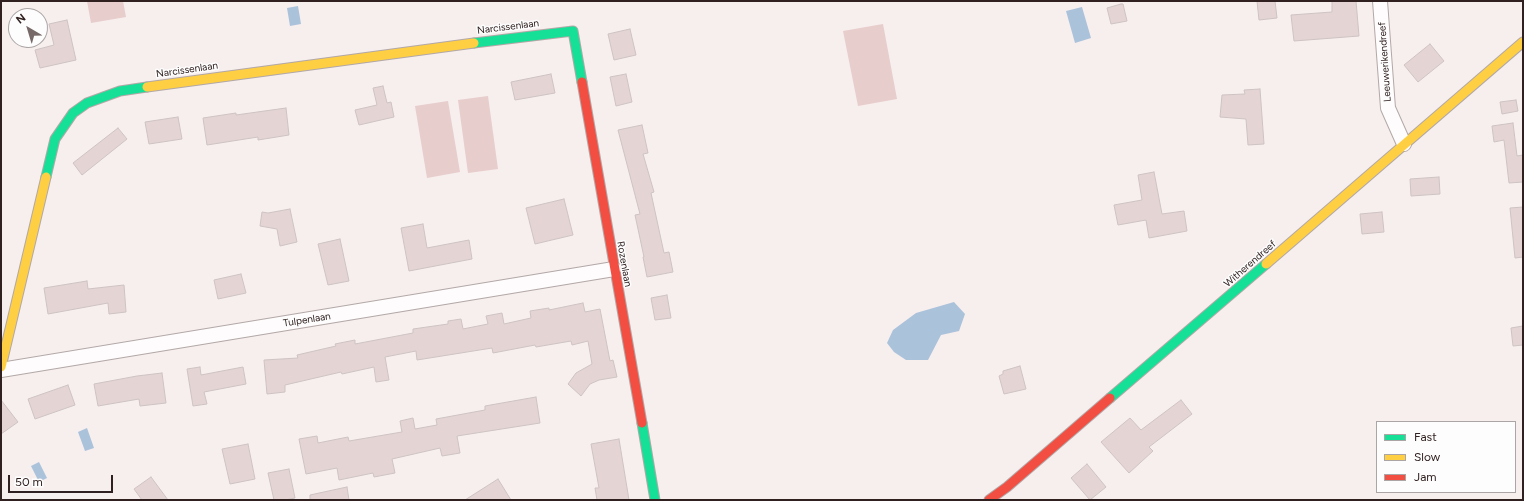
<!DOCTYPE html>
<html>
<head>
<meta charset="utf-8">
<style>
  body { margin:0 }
  #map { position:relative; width:1524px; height:501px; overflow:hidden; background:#f7eeee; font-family:Figtree,sans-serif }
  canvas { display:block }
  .frame { position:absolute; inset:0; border:2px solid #302120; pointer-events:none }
  .legend { position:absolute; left:1376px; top:421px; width:140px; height:72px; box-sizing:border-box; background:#fdfdfd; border:1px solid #aba5a5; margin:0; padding:5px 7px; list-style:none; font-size:12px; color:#302120 }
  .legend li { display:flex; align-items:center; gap:8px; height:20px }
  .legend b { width:20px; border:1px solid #aba5a5 }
  .north { position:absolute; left:8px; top:8px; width:40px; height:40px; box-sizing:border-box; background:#fdfdfd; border:1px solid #aba5a5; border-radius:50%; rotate:322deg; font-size:11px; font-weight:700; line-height:16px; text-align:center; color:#302120 }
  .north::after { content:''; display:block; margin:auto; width:14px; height:18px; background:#766968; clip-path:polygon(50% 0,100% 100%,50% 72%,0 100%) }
  .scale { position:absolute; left:8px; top:475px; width:105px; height:18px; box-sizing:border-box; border:2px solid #302120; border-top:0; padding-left:5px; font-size:12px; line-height:14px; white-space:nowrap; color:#302120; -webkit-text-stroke:3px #fdfdfd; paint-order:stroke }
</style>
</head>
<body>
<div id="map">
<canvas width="1524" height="501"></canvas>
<div class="frame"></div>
<ul class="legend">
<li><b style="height:5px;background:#16e098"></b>Fast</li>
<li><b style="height:5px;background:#ffcf43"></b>Slow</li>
<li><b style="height:5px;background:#f24e42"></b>Jam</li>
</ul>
<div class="north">N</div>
<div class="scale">50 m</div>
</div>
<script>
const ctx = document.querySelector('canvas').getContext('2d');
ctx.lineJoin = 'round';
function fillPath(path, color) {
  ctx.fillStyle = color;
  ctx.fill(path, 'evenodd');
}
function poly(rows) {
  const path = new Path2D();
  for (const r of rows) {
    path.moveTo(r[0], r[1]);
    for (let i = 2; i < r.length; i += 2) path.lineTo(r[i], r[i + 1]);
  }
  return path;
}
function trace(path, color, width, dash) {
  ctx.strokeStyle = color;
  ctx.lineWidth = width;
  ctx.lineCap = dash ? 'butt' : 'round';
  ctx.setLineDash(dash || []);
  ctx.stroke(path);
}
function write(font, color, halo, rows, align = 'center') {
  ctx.font = font + ' Figtree,sans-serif';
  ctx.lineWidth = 3;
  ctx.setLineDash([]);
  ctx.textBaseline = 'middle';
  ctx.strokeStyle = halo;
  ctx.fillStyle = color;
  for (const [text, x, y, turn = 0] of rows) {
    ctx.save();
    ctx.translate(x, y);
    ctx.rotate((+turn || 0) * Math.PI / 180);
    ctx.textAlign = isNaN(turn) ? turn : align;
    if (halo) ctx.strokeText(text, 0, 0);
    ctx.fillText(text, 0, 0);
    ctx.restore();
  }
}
fillPath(poly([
  [87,1,123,1,126,17,91,23],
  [883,24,897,99,858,106,843,31],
  [488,96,498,169,468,173,458,100],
  [448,101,460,172,427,178,415,106]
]), '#e7cdcb');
fillPath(poly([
  [298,6,301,24,290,26,287,8],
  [1082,7,1091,38,1075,43,1066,11],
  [954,302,965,314,959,331,941,335,928,360,906,360,894,352,887,343,893,330,916,313],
  [87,428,94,448,85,451,78,432],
  [39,462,47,478,39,482,31,466]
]), '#abc2db');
const building = poly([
  [1257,1,1275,1,1277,18,1259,20,1257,1],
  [1332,1,1356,1,1359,36,1294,41,1291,15,1332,12,1332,1],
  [1121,4,1123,4,1127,21,1111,24,1107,8,1121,4],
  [67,20,76,60,40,68,35,50,54,45,49,24,67,20],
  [630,29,636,55,614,60,608,34,630,29],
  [1430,44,1444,61,1418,82,1404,65,1430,44],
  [551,74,555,93,515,100,511,82,551,74],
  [626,74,632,102,616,106,610,77,626,74],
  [383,86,387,103,391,102,394,117,359,125,355,110,377,105,373,88,383,86],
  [1260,89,1264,144,1248,145,1246,119,1220,117,1222,95,1245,94,1244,90,1260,89],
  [1516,100,1518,111,1502,114,1500,102,1516,100],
  [286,108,289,135,258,140,258,137,207,145,203,118,236,113,236,115,286,108],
  [178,117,182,139,149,144,145,122,178,117],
  [1513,123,1517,156,1523,155,1523,182,1509,183,1504,140,1494,142,1492,126,1513,123],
  [642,125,648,153,643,154,654,192,651,193,664,253,669,252,673,272,647,277,643,257,644,257,635,215,640,214,618,130,642,125],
  [118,128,127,139,82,175,73,163,118,128],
  [1154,172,1162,214,1184,211,1187,231,1149,238,1146,220,1118,225,1114,205,1142,200,1138,175,1154,172],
  [1439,177,1440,194,1411,196,1410,179,1439,177],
  [564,199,573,235,535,244,526,208,564,199],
  [1523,207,1523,257,1515,258,1510,208,1523,207],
  [290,209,297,242,280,246,277,229,260,226,262,212,268,213,290,209],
  [1382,212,1384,232,1362,234,1360,214,1382,212],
  [423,224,427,248,469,240,472,259,409,271,401,228,423,224],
  [340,239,349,281,328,285,318,244,340,239],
  [241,274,246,293,218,299,214,280,241,274],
  [87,281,88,289,124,285,126,312,109,314,108,303,48,314,44,288,87,281],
  [667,295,671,318,655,320,651,298,667,295],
  [583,303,585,312,600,309,610,361,613,360,617,377,599,380,590,384,581,396,568,384,576,373,592,364,588,341,572,345,571,341,536,347,535,345,493,353,492,348,417,360,416,351,385,357,389,380,376,382,374,367,342,374,341,372,285,385,285,392,267,394,264,360,298,358,297,355,336,346,335,344,355,340,355,344,413,333,413,329,448,324,448,321,461,319,463,329,488,324,486,316,502,313,504,324,531,318,530,311,549,308,549,310,583,303],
  [1523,326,1523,345,1513,346,1511,328,1523,326],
  [1020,366,1026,389,1004,394,999,376,1003,374,1003,371,1020,366],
  [200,367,201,375,243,367,246,384,204,392,207,404,193,406,187,369,200,367],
  [162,373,166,403,140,406,139,399,98,406,94,384,137,376,162,373],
  [68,385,75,405,35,419,28,399,68,385],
  [536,397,540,423,457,436,460,453,442,456,440,448,392,459,395,473,374,477,373,473,339,480,337,468,306,474,299,439,317,436,318,443,348,437,349,441,402,432,400,421,413,418,415,429,437,425,436,419,485,410,485,406,536,397],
  [1,400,18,422,1,434,1,400],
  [1181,400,1192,414,1149,447,1153,451,1129,473,1101,442,1130,418,1141,430,1181,400],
  [619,439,629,500,597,500,595,488,599,488,591,444,619,439],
  [248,444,255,479,230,484,222,449,248,444],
  [1087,464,1106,487,1090,500,1071,478,1087,464],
  [289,469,295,498,285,500,274,500,268,473,289,469],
  [151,477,168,500,142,500,134,489,151,477],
  [498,479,511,500,465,500,498,479],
  [347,487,349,500,310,500,310,495,347,487]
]);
fillPath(building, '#e4d5d4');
trace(building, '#cec3c3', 1);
const street = poly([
  [1380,1,1388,108,1404,144],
  [1,370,614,269]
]);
const fast = poly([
  [474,43,573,31,582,82],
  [46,177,55,139,73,113,87,103,120,91,147,87],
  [1110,398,1266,264],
  [642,423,655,500]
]);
const slow = poly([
  [147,87,474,43],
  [1266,264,1523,42],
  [1,367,46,177]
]);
const jam = poly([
  [582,82,642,423],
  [989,500,1007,487,1110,398]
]);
trace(street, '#b2a8a7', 16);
trace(fast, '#b2a8a7', 11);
trace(slow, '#b2a8a7', 11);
trace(jam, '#b2a8a7', 11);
trace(street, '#fefcfc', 14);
trace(fast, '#16e098', 9);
trace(slow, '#ffcf43', 9);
trace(jam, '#f24e42', 9);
write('10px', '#302120', '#fdfdfd', [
  ["Narcissenlaan",508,27,-7],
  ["Leeuwerikendreef",1385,62,-94],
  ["Narcissenlaan",187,70,-8],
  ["Rozenlaan",624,264,80],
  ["Witherendreef",1250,264,-41],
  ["Tulpenlaan",307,320,-9]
]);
</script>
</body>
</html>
